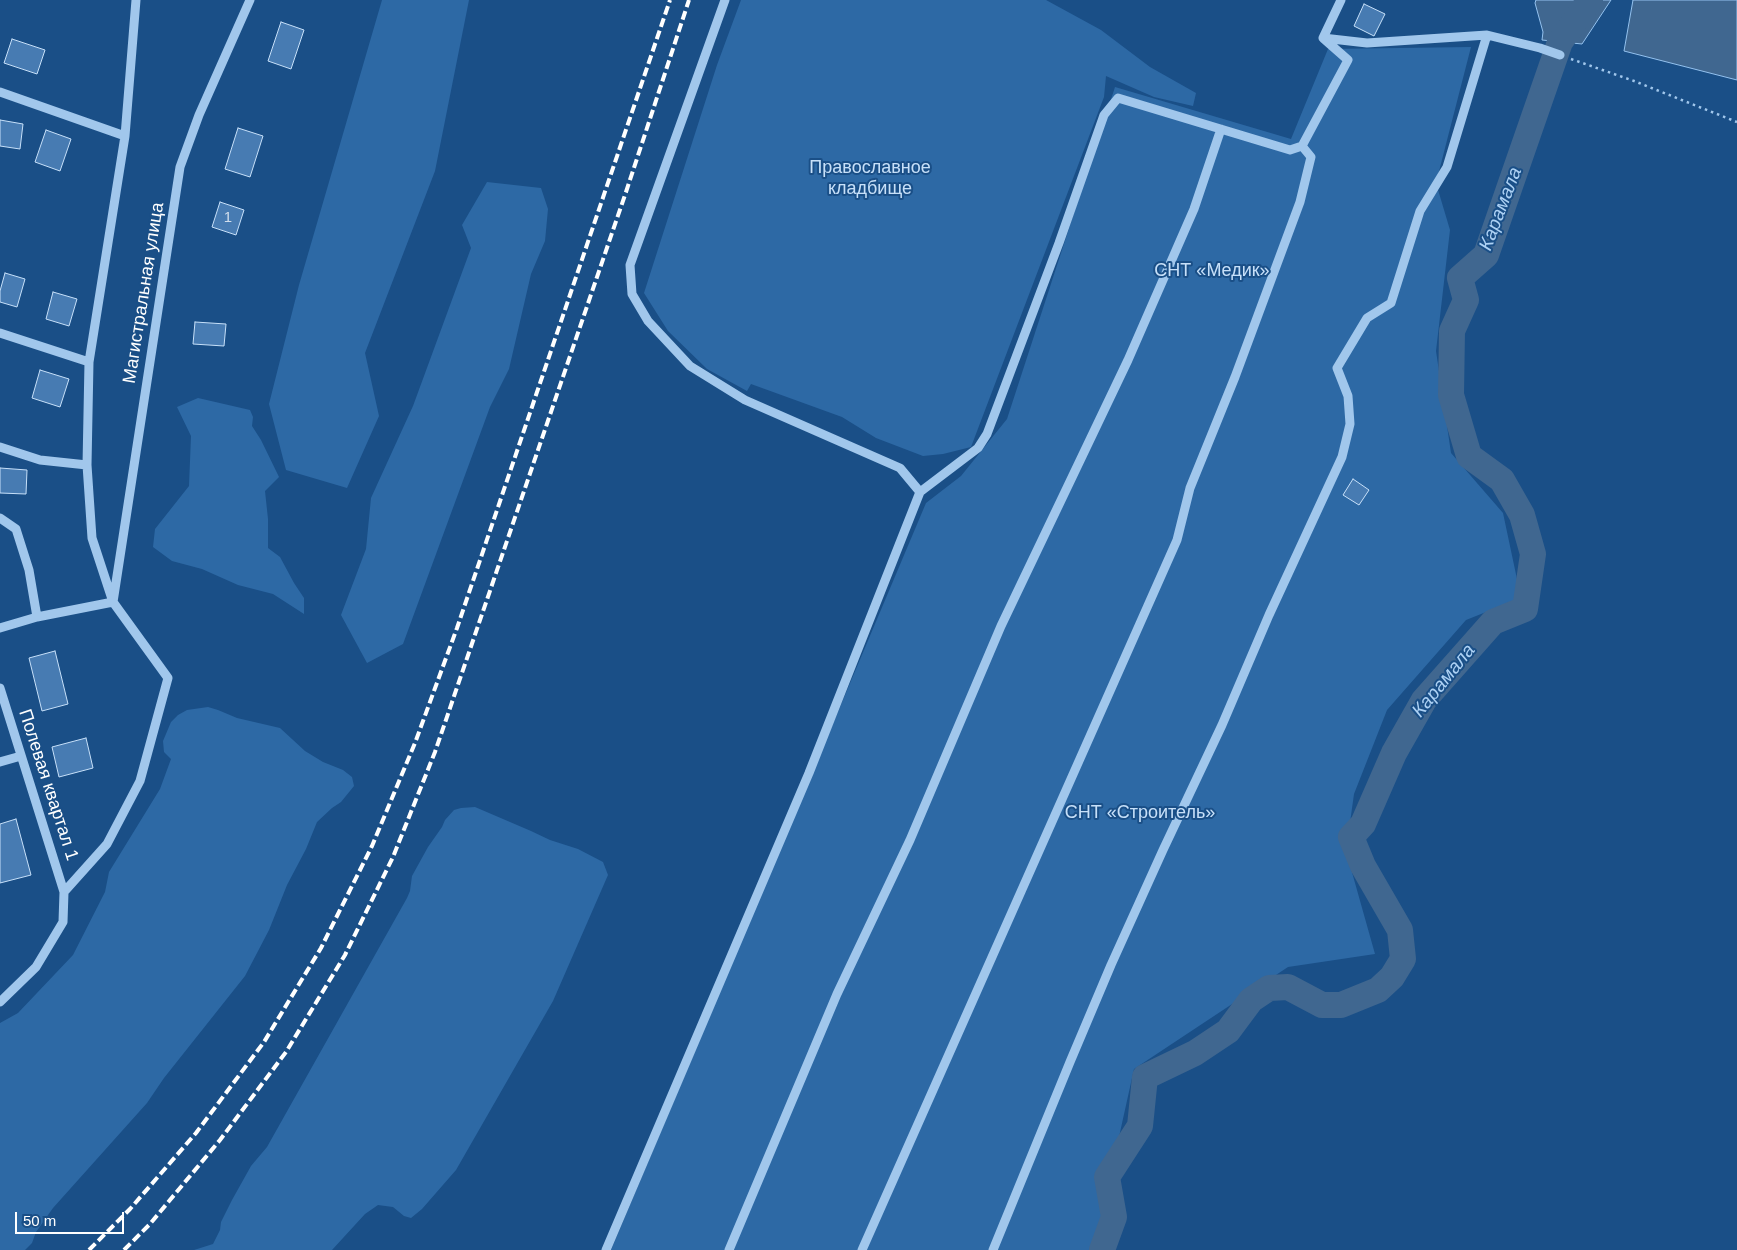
<!DOCTYPE html>
<html>
<head>
<meta charset="utf-8">
<style>
  body { margin:0 }
  #map { position:relative; width:1737px; height:1250px; overflow:hidden; background:#1a4f87; font-family:Helvetica,sans-serif }
  canvas { display:block }
  .scale { position:absolute; left:15px; top:1212px; width:109px; height:22px; box-sizing:border-box; border:2px solid #fff; border-top:0; padding-left:6px; font-size:15px; line-height:18px; white-space:nowrap; color:#fff; -webkit-text-stroke:4px #1a4f87; paint-order:stroke }
</style>
</head>
<body>
<div id="map">
<canvas width="1737" height="1250"></canvas>
<div class="scale">50 m</div>
</div>
<script>
const ctx = document.querySelector('canvas').getContext('2d');
ctx.lineJoin = 'round';
function fillPath(path, color) {
  ctx.fillStyle = color;
  ctx.fill(path, 'evenodd');
}
function poly(rows) {
  const path = new Path2D();
  for (const r of rows) {
    path.moveTo(r[0], r[1]);
    for (let i = 2; i < r.length; i += 2) path.lineTo(r[i], r[i + 1]);
  }
  return path;
}
function trace(path, color, width, dash) {
  ctx.strokeStyle = color;
  ctx.lineWidth = width;
  ctx.lineCap = dash ? 'butt' : 'round';
  ctx.setLineDash(dash || []);
  ctx.stroke(path);
}
function write(font, color, halo, rows, align = 'center') {
  ctx.font = font + ' Helvetica,sans-serif';
  ctx.lineWidth = 4;
  ctx.setLineDash([]);
  ctx.textBaseline = 'middle';
  ctx.strokeStyle = halo;
  ctx.fillStyle = color;
  for (const [text, x, y, turn = 0] of rows) {
    ctx.save();
    ctx.translate(x, y);
    ctx.rotate((+turn || 0) * Math.PI / 180);
    ctx.textAlign = isNaN(turn) ? turn : align;
    if (halo) ctx.strokeText(text, 0, 0);
    ctx.fillText(text, 0, 0);
    ctx.restore();
  }
}
fillPath(poly([
  [382,0,469,0,435,171,365,353,379,416,347,488,286,470,269,404,299,285],
  [741,0,1046,0,1101,30,1150,67,1196,93,1193,106,1154,97,1106,76,1104,97,971,447,943,454,923,456,876,438,842,417,751,384,747,391,707,369,668,331,644,293,717,65],
  [1471,47,1436,183,1450,230,1436,351,1451,453,1503,513,1521,598,1466,620,1387,710,1354,794,1346,851,1375,954,1288,967,1134,1069,1094,1250,611,1250,926,503,961,476,1007,419,1115,87,1291,139,1328,49],
  [487,182,541,188,548,209,545,241,531,274,509,369,490,407,403,644,367,663,341,615,366,549,371,498,413,406,471,248,462,225],
  [198,398,250,410,253,417,252,426,261,440,279,477,265,491,268,519,268,548,280,557,294,583,304,598,304,614,273,594,238,585,202,569,172,561,153,547,155,529,189,486,191,436,177,407],
  [208,707,218,710,237,718,280,728,305,751,323,762,343,770,352,777,354,786,341,802,332,808,317,822,306,849,287,885,269,930,245,976,164,1078,147,1103,53,1208,36,1232,32,1243,25,1250,0,1250,0,1023,18,1013,73,955,105,892,109,872,160,789,171,759,164,752,163,741,171,722,178,715,187,710],
  [475,807,531,831,550,840,578,849,603,862,608,875,553,1001,456,1170,422,1209,411,1218,404,1216,393,1207,378,1205,365,1214,332,1250,194,1250,213,1244,220,1230,221,1222,232,1200,251,1166,267,1147,407,898,410,891,412,876,428,847,442,827,445,820,454,810,461,808]
]), '#2d69a5');
const water = poly([
  [1536,0,1611,0,1582,44,1542,40,1543,32,1535,3,1536,0],
  [1633,0,1737,0,1737,80,1624,51,1633,0]
]);
fillPath(water, '#406790');
trace(water, '#94c2ef', 1);
trace(poly([
  [1102,1250,1114,1217,1107,1177,1140,1126,1145,1077,1195,1053,1228,1031,1251,1000,1269,988,1288,987,1322,1005,1341,1005,1378,990,1392,977,1403,959,1400,930,1363,866,1351,837,1363,824,1394,753,1424,700,1493,622,1525,609,1533,554,1522,515,1502,480,1469,456,1451,395,1452,331,1466,300,1460,278,1486,255,1560,42,1590,0]
]), '#406790', 26);
const building = poly([
  [1364,4,1385,14,1374,36,1354,26,1364,4],
  [281,22,304,30,291,69,268,61,281,22],
  [12,39,45,50,37,74,4,63,12,39],
  [0,120,23,124,20,149,0,146,0,120],
  [238,128,263,136,250,177,225,169,238,128],
  [46,130,71,139,60,171,35,162,46,130],
  [220,202,244,210,236,235,212,227,220,202],
  [5,273,25,279,17,307,0,302,0,291,5,273],
  [53,292,77,299,69,326,46,319,53,292],
  [195,322,226,324,224,346,193,344,195,322],
  [40,370,69,379,60,407,32,398,40,370],
  [0,468,27,470,26,494,0,493,0,468],
  [1353,479,1369,490,1359,505,1343,495,1353,479],
  [55,651,68,704,42,711,29,658,55,651],
  [86,738,93,768,59,777,52,747,86,738],
  [16,819,31,875,0,883,0,824,16,819]
]);
fillPath(building, '#477bb2');
trace(building, '#c7e0f9', 1);
trace(poly([
  [1571,59,1634,81,1737,122]
]), '#a1c7ec', 2.5, [2.5, 4]);
trace(poly([
  [1323,38,1341,0],
  [0,92,125,136],
  [0,333,89,362],
  [0,447,40,460,87,465],
  [920,492,978,448,987,434,1059,243,1104,115,1118,98,1290,150,1302,146,1348,60,1323,38,1367,43,1487,35,1540,48,1560,55],
  [0,518,16,529,29,570,37,617],
  [0,628,37,617,113,602,180,167,199,115,250,0],
  [0,688,64,892],
  [0,762,21,756],
  [0,1002,36,967,63,922,64,892,107,844,140,781,168,678,113,602,92,538,87,465,89,362,125,136,136,0],
  [606,1250,809,773,920,492,900,468,745,400,690,366,648,321,632,294,630,265,725,0],
  [729,1250,837,994,910,840,1001,626,1128,360,1194,209,1221,129],
  [862,1250,1177,540,1190,488,1235,377,1300,202,1311,157,1302,146],
  [993,1250,1070,1062,1111,965,1163,850,1222,725,1269,615,1342,457,1350,424,1348,396,1337,368,1367,318,1391,303,1420,211,1447,167,1487,35]
]), '#a1c7ec', 9);
trace(poly([
  [89,1250,130,1209,196,1133,264,1042,321,948,372,846,415,743,457,628,670,0],
  [124,1250,150,1224,220,1140,286,1052,345,955,393,857,435,752,626,192,689,0]
]), '#fff', 4, [9, 4]);
write('15px', '#d1deec', null, [
  ["1",228,218]
]);
write('18px', '#c7e0f9', '#1a4f87', [
  ["Православное",870,168],
  ["кладбище",870,189],
  ["СНТ «Медик»",1212,271],
  ["СНТ «Строитель»",1140,813]
]);
write('18px', '#fff', '#1a4f87', [
  ["Магистральная улица",144,293,-81],
  ["Полевая квартал 1",48,785,72]
]);
write('italic 19px', '#add1f4', '#1a4f87', [
  ["Карамала",1501,209,-69],
  ["Карамала",1444,681,-51]
]);
</script>
</body>
</html>
